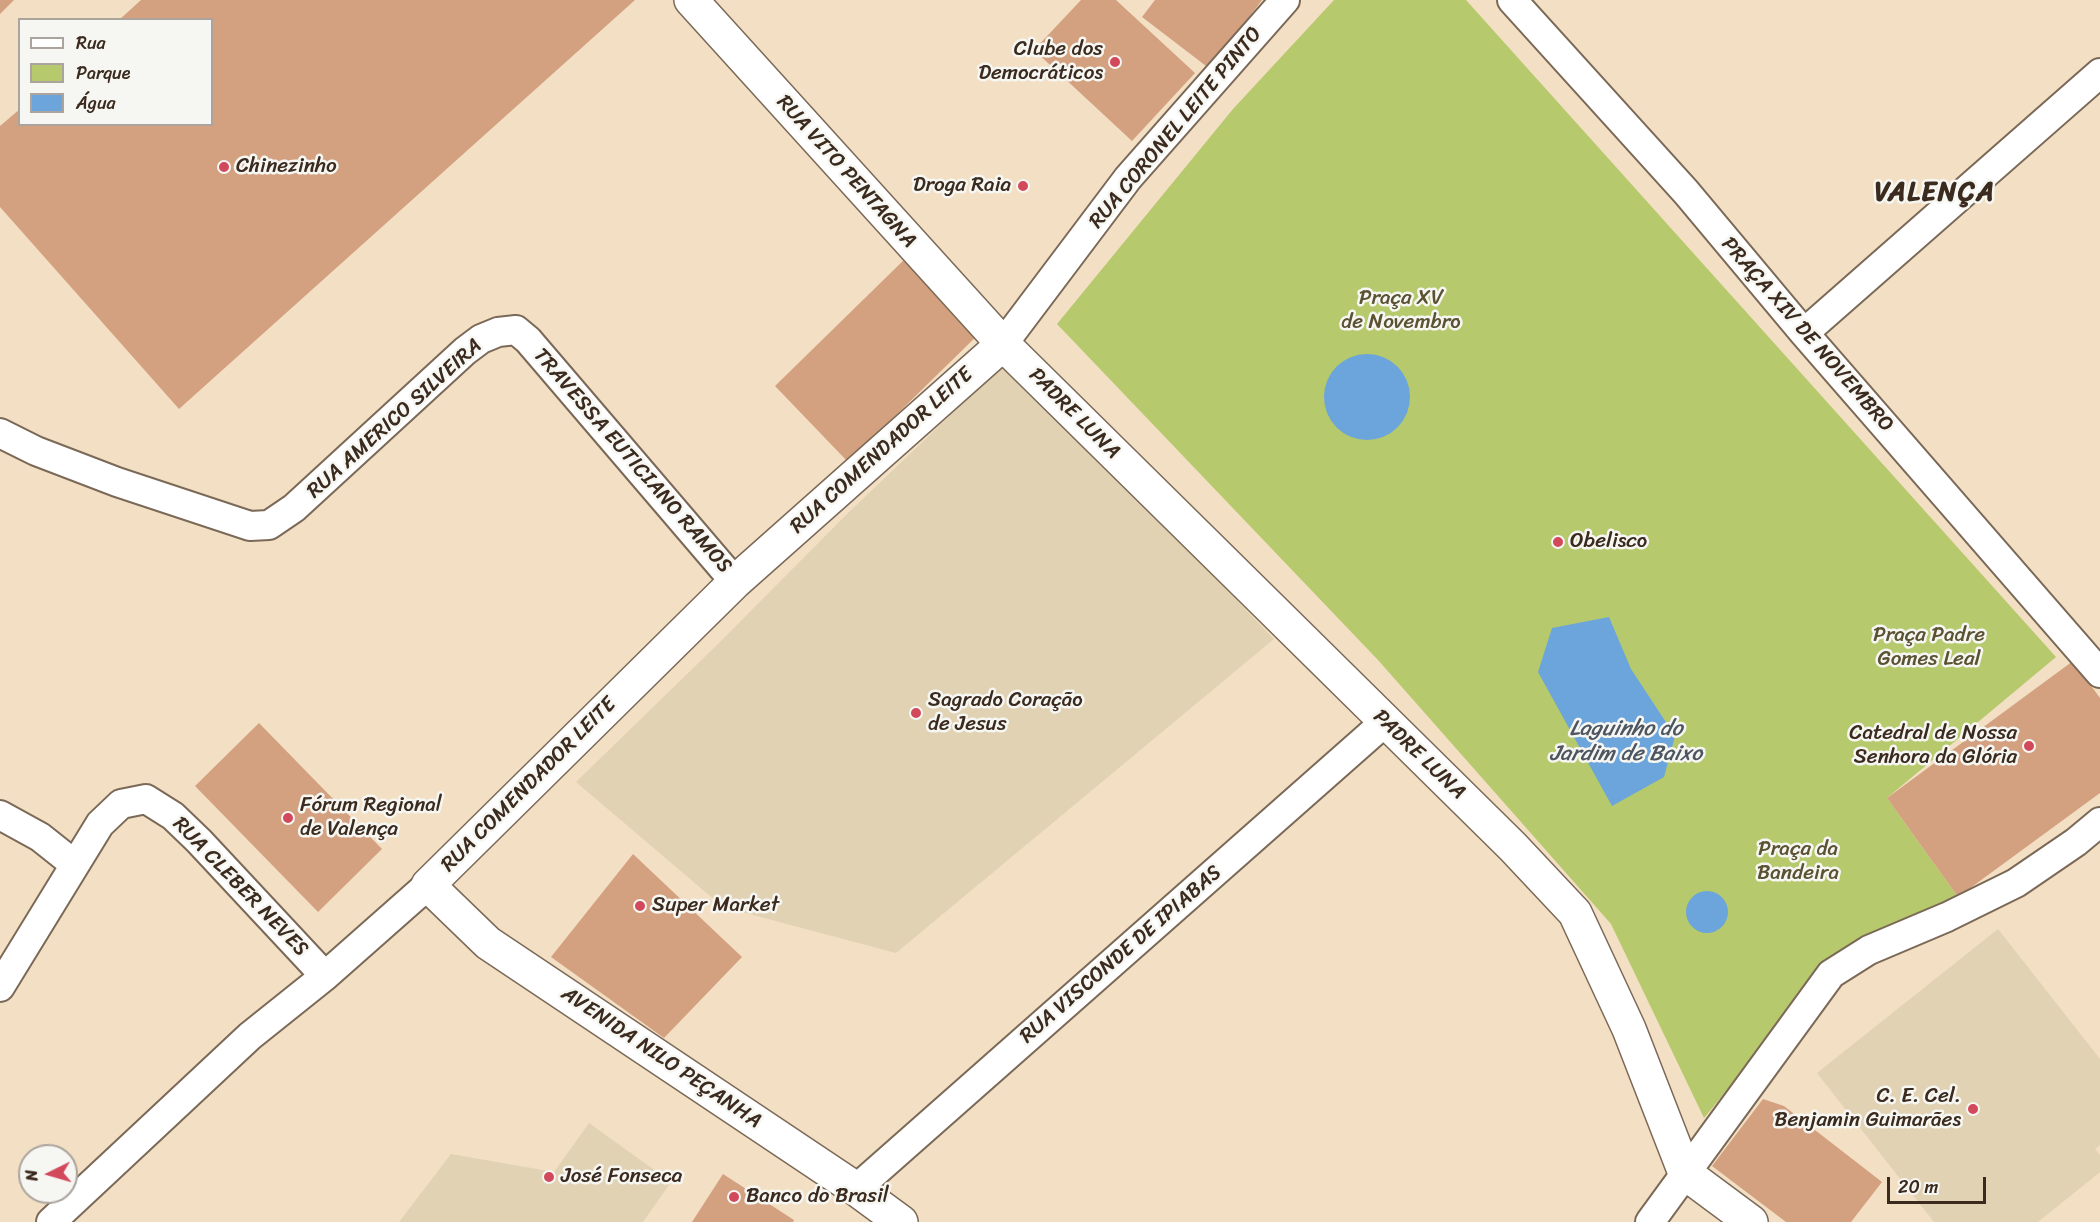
<!DOCTYPE html>
<html>
<head>
<meta charset="utf-8">
<style>
  body { margin:0 }
  #map { position:relative; width:2100px; height:1222px; overflow:hidden; background:#f3dfc3; font-family:Sriracha,sans-serif }
  canvas { display:block }
  .legend { position:absolute; left:18px; top:18px; width:195px; height:108px; box-sizing:border-box; background:#f6f6f2; border:2px solid #aba49d; margin:0; padding:8px 10px; list-style:none; font-size:18px; color:#3b2a1e }
  .legend li { display:flex; align-items:center; gap:12px; height:30px }
  .legend b { width:30px; border:2px solid #aba49d }
  .north { position:absolute; left:18px; top:1144px; width:60px; height:60px; box-sizing:border-box; background:#f6f6f2; border:2px solid #aba49d; border-radius:50%; rotate:265deg; font-size:16px; font-weight:700; line-height:24px; text-align:center; color:#3b2a1e }
  .north::after { content:''; display:block; margin:auto; width:21px; height:27px; background:#d1495b; clip-path:polygon(50% 0,100% 100%,50% 72%,0 100%) }
  .scale { position:absolute; left:1887px; top:1177px; width:99px; height:27px; box-sizing:border-box; border:3px solid #3b2a1e; border-top:0; padding-left:8px; font-size:18px; line-height:21px; white-space:nowrap; color:#3b2a1e; -webkit-text-stroke:4px #f6f6f2; paint-order:stroke }
</style>
</head>
<body>
<div id="map">
<canvas width="2100" height="1222"></canvas>
<ul class="legend">
<li><b style="height:8px;background:#fff"></b>Rua</li>
<li><b style="height:16px;background:#b6c96c"></b>Parque</li>
<li><b style="height:16px;background:#6ba5db"></b>Água</li>
</ul>
<div class="north">N</div>
<div class="scale">20 m</div>
</div>
<script>
const ctx = document.querySelector('canvas').getContext('2d');
ctx.lineJoin = 'round';
function fillPath(path, color) {
  ctx.fillStyle = color;
  ctx.fill(path, 'evenodd');
}
function poly(rows) {
  const path = new Path2D();
  for (const r of rows) {
    if (r.length === 3) {
      path.moveTo(r[0] + r[2], r[1]);
      path.arc(r[0], r[1], r[2], 0, 2 * Math.PI);
      continue;
    }
    path.moveTo(r[0], r[1]);
    for (let i = 2; i < r.length; i += 2) path.lineTo(r[i], r[i + 1]);
  }
  return path;
}
function trace(path, color, width, dash) {
  ctx.strokeStyle = color;
  ctx.lineWidth = width;
  ctx.lineCap = dash ? 'butt' : 'round';
  ctx.setLineDash(dash || []);
  ctx.stroke(path);
}
function write(font, color, halo, rows, align = 'center') {
  ctx.font = font + ' Sriracha,sans-serif';
  ctx.lineWidth = 5;
  ctx.setLineDash([]);
  ctx.textBaseline = 'middle';
  ctx.strokeStyle = halo;
  ctx.fillStyle = color;
  for (const [text, x, y, turn = 0] of rows) {
    ctx.save();
    ctx.translate(x, y);
    ctx.rotate((+turn || 0) * Math.PI / 180);
    ctx.textAlign = isNaN(turn) ? turn : align;
    if (halo) ctx.strokeText(text, 0, 0);
    ctx.fillText(text, 0, 0);
    ctx.restore();
  }
}
fillPath(poly([
  [1006,362,1274,639,896,953,723,907,576,782,719,643,846,515],
  [1998,929,2100,1059,2100,1145,2095,1149,2100,1155,2100,1172,2038,1222,1934,1222,1817,1073],
  [589,1123,671,1182,643,1222,399,1222,451,1154,554,1172]
]), '#e1d2b4');
fillPath(poly([
  [1334,0,1466,0,2056,657,1887,798,1958,897,1827,969,1704,1118,1611,924,1378,660,1057,324,1233,109]
]), '#b6c96c');
fillPath(poly([
  [1367,397,43],
  [1609,617,1631,669,1675,736,1664,777,1612,806,1538,672,1552,628],
  [1707,912,21]
]), '#6ba5db');
fillPath(poly([
  [0,0,14,0,0,14],
  [141,0,635,0,179,409,0,207,0,126,20,109,20,124,212,124,212,20,119,20],
  [1081,0,1116,0,1195,73,1132,141,1034,50],
  [1155,0,1262,0,1210,69,1142,17],
  [910,254,987,326,848,462,775,386],
  [2073,661,2100,698,2100,793,1958,897,1887,798],
  [259,723,382,849,318,912,195,786],
  [633,854,742,957,664,1038,551,957],
  [1763,1099,1784,1106,1882,1182,1851,1222,1786,1222,1712,1166],
  [723,1174,794,1220,793,1222,692,1222]
]), '#d3a180');
const street = poly([
  [1512,0,1686,192,1804,333,2100,673],
  [1804,333,2100,73],
  [1003,344,1128,178,1285,0],
  [0,433,36,451,117,482,250,526,269,525,294,508,465,351,481,339,498,332,516,330,528,340,735,582],
  [0,815,40,837,74,864],
  [0,987,100,824,121,804,146,799,173,816,199,841,325,976],
  [856,1189,1385,722],
  [51,1222,250,1036,325,976,428,885],
  [1650,1222,1831,974,1869,950,1947,917,2016,883,2076,842,2100,822]
]);
const secondary = poly([
  [691,0,1003,344,1513,847,1575,913,1629,1029,1685,1173,1751,1222],
  [901,1222,856,1189,488,943,428,885,735,582,1003,344]
]);
trace(street, '#7b6958', 32);
trace(secondary, '#7b6958', 36);
trace(street, '#fff', 28);
trace(secondary, '#fff', 33);
for (const [x, y, r, color] of [
  [1115,62,6,"#d1495b"],
  [224,167,6,"#d1495b"],
  [1023,186,6,"#d1495b"],
  [1558,542,6,"#d1495b"],
  [916,713,6,"#d1495b"],
  [2029,746,6,"#d1495b"],
  [288,818,6,"#d1495b"],
  [640,906,6,"#d1495b"],
  [1973,1109,6,"#d1495b"],
  [549,1177,6,"#d1495b"],
  [734,1197,6,"#d1495b"]
]) {
  const dot = new Path2D();
  dot.arc(x, y, r, 0, 2 * Math.PI);
  ctx.fillStyle = color;
  ctx.fill(dot);
  trace(dot, '#f6f6f2', 2);
}
write('21px', '#3b2a1e', '#f6f6f2', [
  ["Clube dos",1103,50,"right"],
  ["Democráticos",1103,74,"right"],
  ["Chinezinho",236,167],
  ["Droga Raia",1011,186,"right"],
  ["Obelisco",1570,542],
  ["Sagrado Coração",928,701],
  ["de Jesus",928,725],
  ["Catedral de Nossa",2017,734,"right"],
  ["Senhora da Glória",2017,758,"right"],
  ["Fórum Regional",300,806],
  ["de Valença",300,830],
  ["Super Market",652,906],
  ["C. E. Cel.",1961,1097,"right"],
  ["Benjamin Guimarães",1961,1121,"right"],
  ["José Fonseca",561,1177],
  ["Banco do Brasil",746,1197]
], 'left');
write('21px', '#3b2a1e', '#f6f6f2', [
  ["RUA CORONEL LEITE PINTO",1176,128,-50],
  ["RUA VITO PENTAGNA",846,172,48],
  ["PRAÇA XIV DE NOVEMBRO",1807,335,49],
  ["PADRE LUNA",1074,414,45],
  ["RUA AMERICO SILVEIRA",395,419,-42],
  ["RUA COMENDADOR LEITE",882,451,-42],
  ["TRAVESSA EUTICIANO RAMOS",632,461,49],
  ["PADRE LUNA",1419,755,44],
  ["RUA COMENDADOR LEITE",529,785,-45],
  ["RUA CLEBER NEVES",240,887,46],
  ["RUA VISCONDE DE IPIABAS",1121,955,-41],
  ["AVENIDA NILO PEÇANHA",661,1058,34]
]);
write('21px', '#5a5232', '#f6f6f2', [
  ["Praça XV",1401,299],
  ["de Novembro",1401,323],
  ["Praça Padre",1929,636],
  ["Gomes Leal",1929,660],
  ["Praça da",1798,850],
  ["Bandeira",1798,874]
]);
write('italic 22px', '#4c5560', '#f6f6f2', [
  ["Laguinho do",1626,729],
  ["Jardim de Baixo",1626,754]
]);
ctx.letterSpacing = '1.5px';
write('bold 27px', '#3b2a1e', '#f6f6f2', [
  ["VALENÇA",1935,193]
]);
ctx.letterSpacing = '0px';
</script>
</body>
</html>
